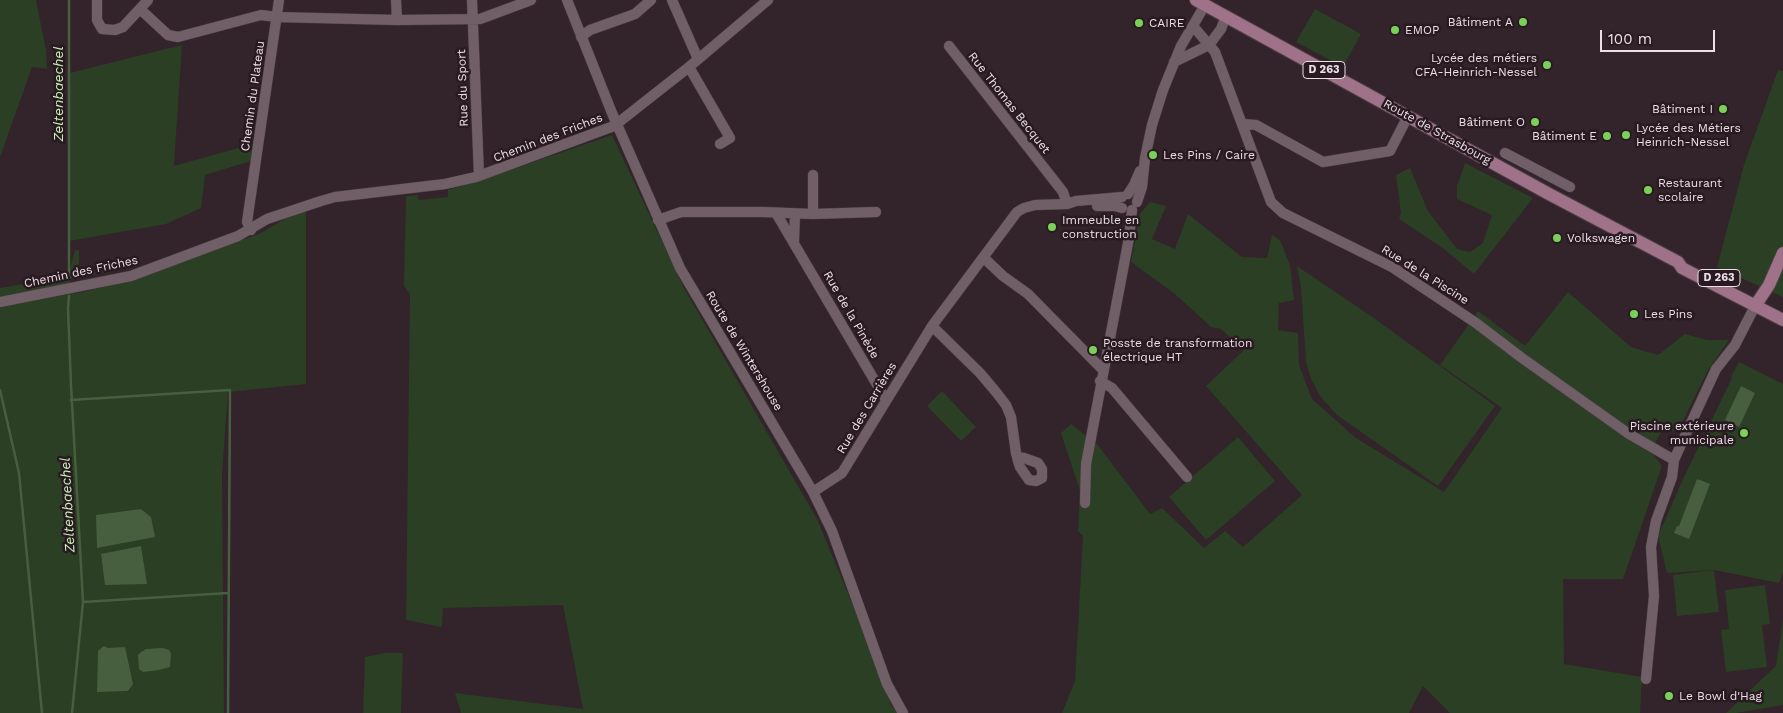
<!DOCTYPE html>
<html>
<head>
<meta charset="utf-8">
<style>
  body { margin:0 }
  #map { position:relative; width:1783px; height:713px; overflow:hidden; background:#33232b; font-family:"Work Sans",sans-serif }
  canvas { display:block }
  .scale { position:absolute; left:1600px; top:30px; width:115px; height:22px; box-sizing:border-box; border:2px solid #ebe0e5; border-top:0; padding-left:6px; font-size:15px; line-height:18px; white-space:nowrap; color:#ebe0e5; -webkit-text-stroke:4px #291a21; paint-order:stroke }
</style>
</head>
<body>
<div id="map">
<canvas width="1783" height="713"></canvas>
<div class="scale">100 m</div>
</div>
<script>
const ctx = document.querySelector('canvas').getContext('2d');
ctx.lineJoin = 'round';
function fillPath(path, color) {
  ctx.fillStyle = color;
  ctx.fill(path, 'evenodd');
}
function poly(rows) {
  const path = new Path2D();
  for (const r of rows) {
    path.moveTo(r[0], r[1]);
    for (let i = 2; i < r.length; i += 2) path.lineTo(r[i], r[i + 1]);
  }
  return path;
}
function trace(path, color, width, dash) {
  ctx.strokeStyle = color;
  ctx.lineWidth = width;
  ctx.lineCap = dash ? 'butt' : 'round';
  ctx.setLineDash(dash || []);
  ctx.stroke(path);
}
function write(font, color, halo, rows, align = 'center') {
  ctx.font = font + ' "Work Sans",sans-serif';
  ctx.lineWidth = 5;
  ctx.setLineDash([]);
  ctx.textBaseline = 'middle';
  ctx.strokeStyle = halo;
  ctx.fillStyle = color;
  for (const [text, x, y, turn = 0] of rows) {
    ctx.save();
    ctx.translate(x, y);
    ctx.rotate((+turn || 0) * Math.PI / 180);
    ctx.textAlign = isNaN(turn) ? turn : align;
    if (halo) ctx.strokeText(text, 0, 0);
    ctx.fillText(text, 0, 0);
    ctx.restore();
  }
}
fillPath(poly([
  [0,0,36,0,46,50,47,69,32,67,0,157],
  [1315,9,1361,34,1343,67,1296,42],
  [182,45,174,166,253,144,251,161,205,175,201,208,166,224,69,241,70,73],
  [1778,70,1783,71,1783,297,1717,267,1744,165],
  [612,135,683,286,817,519,877,663,891,705,898,713,461,713,455,693,583,709,563,605,443,608,442,627,406,620,410,294,404,286,406,196,418,195,419,200,448,197,448,190,516,168],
  [1465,163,1533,198,1474,274,1444,249,1399,219,1401,213,1396,175,1410,168,1428,211,1457,249,1470,252,1483,243,1492,215,1457,199,1457,186],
  [1150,202,1166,206,1152,239,1175,249,1188,214,1242,257,1267,258,1272,235,1280,240,1290,265,1294,300,1279,303,1278,330,1298,333,1299,365,1312,399,1356,438,1444,492,1502,408,1440,365,1478,311,1525,346,1568,292,1631,347,1658,355,1685,334,1707,340,1729,340,1708,370,1678,431,1661,432,1651,451,1662,466,1623,579,1563,579,1564,664,1642,677,1640,713,1450,713,1423,686,1409,713,1062,713,1075,681,1083,536,1078,531,1080,491,1061,433,1071,424,1097,444,1150,514,1162,508,1204,548,1225,531,1243,547,1302,495,1206,386,1244,350,1221,329,1211,327,1175,294,1131,262,1140,214],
  [306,210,306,384,228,392,222,474,224,713,0,713,0,288,37,282,70,279,70,268,75,250,79,250,79,273,92,273,109,269,109,272,70,279,73,294,133,280,261,233,288,217],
  [1297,266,1371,316,1495,406,1438,486,1337,415,1320,396,1311,379,1306,362,1301,288],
  [1739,362,1783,384,1783,572,1779,583,1714,570,1719,612,1677,616,1673,575,1714,570,1667,573,1658,536,1683,479,1732,378,1731,377],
  [942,391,976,427,961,441,927,406],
  [1238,437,1275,481,1206,540,1169,497],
  [1765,585,1770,624,1762,625,1767,667,1726,672,1721,630,1729,629,1725,590],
  [1783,619,1783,705,1736,713,1726,713,1776,666],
  [386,653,403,653,401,713,363,713,365,657]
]), '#2a3f23');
fillPath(poly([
  [1741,386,1755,393,1739,427,1725,420],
  [1697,479,1710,484,1689,539,1674,533,1677,526,1679,526],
  [141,509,151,517,155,537,97,548,96,515],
  [141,546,147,584,105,585,101,554],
  [104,646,108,648,125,647,133,684,128,691,97,692,98,651],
  [163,648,169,650,171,654,170,667,159,670,143,672,139,669,138,655,141,652,146,649]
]), '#475f3f');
trace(poly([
  [69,278,69,0],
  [69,296,68,308,71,385,83,602,72,713],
  [0,390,19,473,42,713],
  [71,400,230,390,228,713],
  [83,602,228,593]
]), '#475f3f', 2.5);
const minor = poly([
  [97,0,97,20,102,29,115,30,123,27,148,0],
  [396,0,397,20],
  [472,0,479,176],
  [567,0,612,113,680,268,813,492,832,531,887,684,903,713],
  [672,0,698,59],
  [140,9,168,35,178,37,261,15,276,17,397,20,480,19,531,0],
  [1193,26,1215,52,1271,202,1283,213,1392,267,1476,323,1522,358,1629,434,1674,460],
  [581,37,590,30,635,14,651,0],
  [949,46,1063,192,1067,204],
  [1174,62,1209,45,1221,29,1226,16],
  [689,67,730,138,720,144],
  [1243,124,1256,125,1323,162,1390,151,1408,116],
  [1505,153,1570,187],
  [813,175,813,214],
  [1128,194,1134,185,1140,171],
  [1137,202,1142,187,1145,158,1152,125,1163,90,1181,46,1205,5],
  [1097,206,1115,206,1122,208],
  [776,213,886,400],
  [658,220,681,212,763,212,813,214,876,212],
  [251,230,247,222,279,0],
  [794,242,795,214],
  [984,258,1003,276,1028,294,1103,370],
  [0,302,131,276,238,236,267,219,321,201,335,197,445,184,476,177,614,126,689,67,768,0],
  [932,326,980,373,996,392,1006,405,1011,417,1016,453,1018,461,1020,467,1029,480,1036,481,1042,478,1042,469,1038,463,1024,458,1017,457],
  [1100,381,1112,388,1187,477],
  [813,492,842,473,932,326,1017,212,1024,208,1035,205,1067,204,1076,201,1122,197],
  [1085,503,1086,464,1129,238,1132,210],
  [1646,679,1654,596,1651,547,1656,521,1672,477,1674,460,1685,436,1716,369,1735,345,1755,306]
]);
const major = poly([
  [1196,0,1549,194,1678,262,1682,268,1783,320],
  [1755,306,1769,285,1783,253]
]);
trace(minor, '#4c3f46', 11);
trace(major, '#4c3f46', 14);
trace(minor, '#715f68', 10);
trace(major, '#a0728a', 12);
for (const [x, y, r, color] of [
  [1523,22,5,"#7ad157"],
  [1139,23,5,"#7ad157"],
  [1395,30,5,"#7ad157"],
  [1547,65,5,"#7ad157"],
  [1723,109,5,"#7ad157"],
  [1535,122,5,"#7ad157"],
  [1626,135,5,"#7ad157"],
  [1607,136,5,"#7ad157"],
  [1153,155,5,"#7ad157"],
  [1648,190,5,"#7ad157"],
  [1052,227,5,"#7ad157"],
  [1557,238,5,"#7ad157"],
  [1634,314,5,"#7ad157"],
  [1093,350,5,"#7ad157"],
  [1744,433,5,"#7ad157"],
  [1669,696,5,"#7ad157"]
]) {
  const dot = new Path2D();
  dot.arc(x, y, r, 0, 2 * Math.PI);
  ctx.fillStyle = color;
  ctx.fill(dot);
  trace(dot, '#291a21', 2);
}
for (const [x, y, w] of [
  [1324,70,42],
  [1719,278,42]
]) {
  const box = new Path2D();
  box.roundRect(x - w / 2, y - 8.5, w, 17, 4);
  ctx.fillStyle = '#291a21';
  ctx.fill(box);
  trace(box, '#ebe0e5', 1);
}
write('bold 11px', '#ebe0e5', null, [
  ["D 263",1324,70],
  ["D 263",1719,278]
]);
write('12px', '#ebe0e5', '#291a21', [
  ["Bâtiment A",1513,22,"right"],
  ["CAIRE",1149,23],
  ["EMOP",1405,30],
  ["Lycée des métiers",1537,58,"right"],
  ["CFA-Heinrich-Nessel",1537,72,"right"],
  ["Bâtiment I",1713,109,"right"],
  ["Bâtiment O",1525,122,"right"],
  ["Lycée des Métiers",1636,128],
  ["Heinrich-Nessel",1636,142],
  ["Bâtiment E",1597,136,"right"],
  ["Les Pins / Caire",1163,155],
  ["Restaurant",1658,183],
  ["scolaire",1658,197],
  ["Immeuble en",1062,220],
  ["construction",1062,234],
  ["Volkswagen",1567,238],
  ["Les Pins",1644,314],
  ["Posste de transformation",1103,343],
  ["électrique HT",1103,357],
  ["Piscine extérieure",1734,426,"right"],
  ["municipale",1734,440,"right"],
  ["Le Bowl d'Hag",1679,696]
], 'left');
write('12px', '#ebe0e5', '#291a21', [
  ["Rue du Sport",463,88,-92],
  ["Chemin du Plateau",253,96,-82],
  ["Rue Thomas Becquet",1009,103,52],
  ["Route de Strasbourg",1437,132,29],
  ["Chemin des Friches",548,138,-21],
  ["Chemin des Friches",81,272,-12],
  ["Rue de la Piscine",1425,275,32],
  ["Rue de la Pinède",851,315,60],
  ["Route de Wintershouse",744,351,59],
  ["Rue des Carrières",867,408,-59]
]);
write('italic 14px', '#c8f3ba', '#291a21', [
  ["Zeltenbaechel",59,94,-90],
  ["Zeltenbaechel",68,505,-93]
]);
</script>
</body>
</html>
